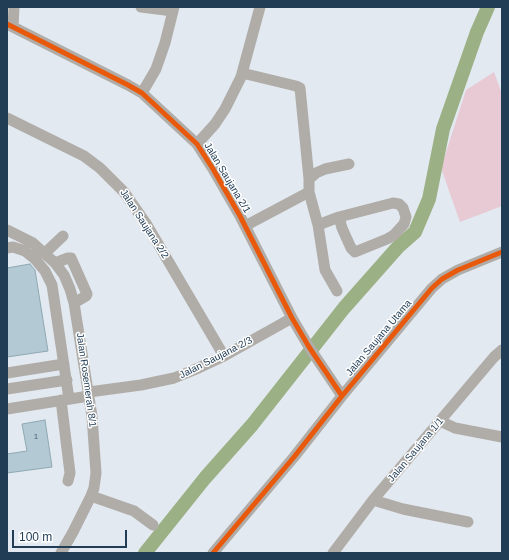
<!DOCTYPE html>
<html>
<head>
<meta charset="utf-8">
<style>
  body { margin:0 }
  #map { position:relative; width:509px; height:560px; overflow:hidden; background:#e2e9f0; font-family:Helvetica,sans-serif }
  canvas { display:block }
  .frame { position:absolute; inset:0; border:8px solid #213d56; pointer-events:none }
  .scale { position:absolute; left:12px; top:530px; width:115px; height:18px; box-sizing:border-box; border:2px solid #213d56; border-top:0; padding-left:5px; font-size:12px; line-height:14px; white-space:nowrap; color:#213d56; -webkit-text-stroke:3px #fff; paint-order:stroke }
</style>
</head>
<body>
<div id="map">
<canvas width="509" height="560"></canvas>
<div class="frame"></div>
<div class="scale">100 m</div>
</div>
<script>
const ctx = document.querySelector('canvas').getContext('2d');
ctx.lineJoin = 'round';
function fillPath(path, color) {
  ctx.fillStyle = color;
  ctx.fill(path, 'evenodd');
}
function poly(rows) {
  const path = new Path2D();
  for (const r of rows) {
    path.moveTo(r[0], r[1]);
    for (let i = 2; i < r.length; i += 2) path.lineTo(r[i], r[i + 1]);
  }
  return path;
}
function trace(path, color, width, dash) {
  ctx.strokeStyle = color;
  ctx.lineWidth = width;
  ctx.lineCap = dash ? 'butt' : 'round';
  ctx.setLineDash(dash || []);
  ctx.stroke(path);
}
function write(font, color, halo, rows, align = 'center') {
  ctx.font = font + ' Helvetica,sans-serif';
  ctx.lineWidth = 3;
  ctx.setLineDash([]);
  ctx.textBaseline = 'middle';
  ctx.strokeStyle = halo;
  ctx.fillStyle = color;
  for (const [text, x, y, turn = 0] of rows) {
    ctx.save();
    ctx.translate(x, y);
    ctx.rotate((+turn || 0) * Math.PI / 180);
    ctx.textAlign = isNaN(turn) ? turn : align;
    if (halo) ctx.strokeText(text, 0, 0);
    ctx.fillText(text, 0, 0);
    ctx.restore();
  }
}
fillPath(poly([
  [494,72,502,94,502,206,460,222,441,168,466,90]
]), '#e7cad3');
trace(poly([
  [145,553,205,478,252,425,344,308,398,247,415,232,429,199,443,129,477,32,488,7]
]), '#9bb084', 14);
const building = poly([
  [30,264,35,270,48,351,7,357,7,268,30,264],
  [45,420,52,467,7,473,7,454,27,451,22,424,45,420]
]);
fillPath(building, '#b3cad4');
trace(building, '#8ea8b2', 1);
trace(poly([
  [141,7,173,11],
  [7,24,128,85,142,93,197,144,213,169,240,216,292,318,309,347,342,396],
  [13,27,14,7],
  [242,73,296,86,300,88,309,179,309,192,318,225,325,270,337,291],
  [142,93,156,69,165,43,174,7],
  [7,118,84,156,100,168,124,192,147,225,224,356],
  [197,144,215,124,225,109,241,77,260,7],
  [309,179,316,173,325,169,349,164],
  [318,225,339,217,393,203,399,204,403,208,406,217,404,224,394,235,387,239,355,252,351,248,342,228,339,217],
  [245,226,309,192],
  [7,230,33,243,55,263,64,275,70,289,74,303,81,347,92,416,96,473,94,488,91,496,73,532,61,553],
  [7,248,13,247,25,251,35,259,45,271,52,285,69,399],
  [45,253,63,236],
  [55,263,68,258,71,258,87,294,86,296,74,303],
  [7,373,64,364],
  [7,389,67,380],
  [89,392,141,385,174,378,194,370,224,356,292,318],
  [61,400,70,473,68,481],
  [7,409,89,396],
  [440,421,455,428,502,437],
  [91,496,134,511,153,525],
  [373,500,403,509,468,522],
  [213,553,294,457,342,396,432,288,442,279,458,270,502,252],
  [333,553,373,500,494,357,502,350]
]), '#b0ada9', 11);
trace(poly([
  [7,24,128,85,142,93,197,144,213,169,240,216,292,318,309,347,342,396],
  [213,553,294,457,342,396,432,288,442,279,458,270,502,252]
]), '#e8590c', 5);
write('8px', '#466076', null, [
  ["1",36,437]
]);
write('10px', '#213d56', '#fff', [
  ["Jalan Saujana 2/1",227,178,59],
  ["Jalan Saujana 2/2",144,224,57],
  ["Jalan Saujana Utama",379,338,-50],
  ["Jalan Saujana 2/3",216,358,-27],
  ["Jalan Rosemerah 8/1",86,380,82],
  ["Jalan Saujana 1/1",416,450,-50]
]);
</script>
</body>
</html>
